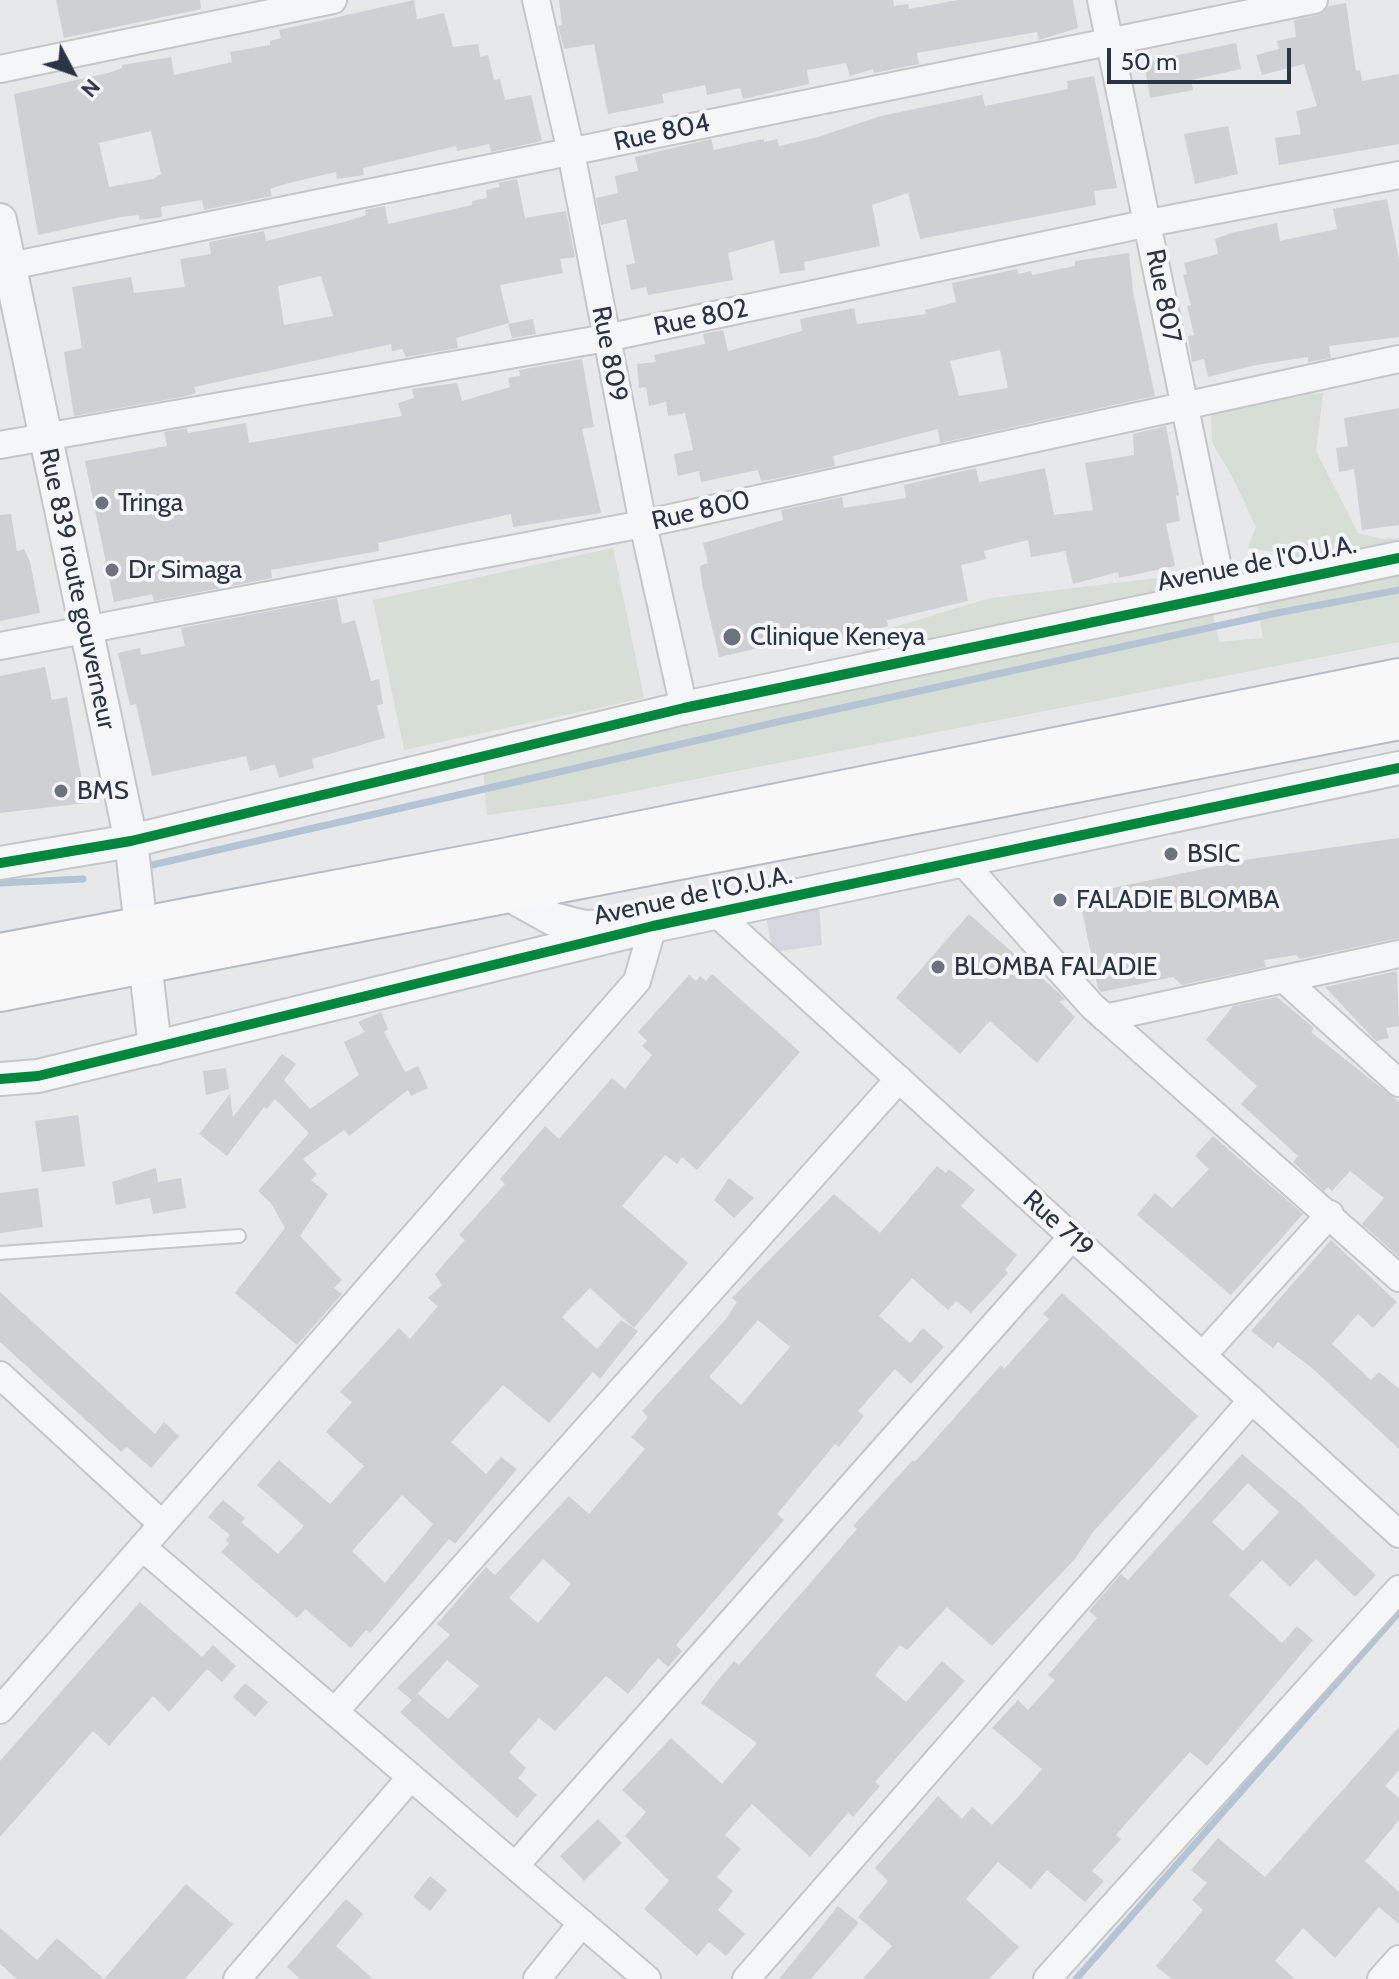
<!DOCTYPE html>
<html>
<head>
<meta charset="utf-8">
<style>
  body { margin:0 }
  #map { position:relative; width:1399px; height:1979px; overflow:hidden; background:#e6e8ea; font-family:Cabin,sans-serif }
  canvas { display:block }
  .north { position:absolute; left:32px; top:32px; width:80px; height:80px; -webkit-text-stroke:6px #f4f6f9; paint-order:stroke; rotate:131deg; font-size:22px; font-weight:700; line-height:32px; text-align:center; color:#2b3445 }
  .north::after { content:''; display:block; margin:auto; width:28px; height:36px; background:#2b3445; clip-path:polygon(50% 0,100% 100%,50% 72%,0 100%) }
  .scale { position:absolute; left:1107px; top:48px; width:184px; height:36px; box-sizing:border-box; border:4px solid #2b3445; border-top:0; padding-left:10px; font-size:24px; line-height:28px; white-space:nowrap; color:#2b3445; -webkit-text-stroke:6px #f4f6f9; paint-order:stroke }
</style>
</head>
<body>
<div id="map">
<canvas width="1399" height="1979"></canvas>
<div class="north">N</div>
<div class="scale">50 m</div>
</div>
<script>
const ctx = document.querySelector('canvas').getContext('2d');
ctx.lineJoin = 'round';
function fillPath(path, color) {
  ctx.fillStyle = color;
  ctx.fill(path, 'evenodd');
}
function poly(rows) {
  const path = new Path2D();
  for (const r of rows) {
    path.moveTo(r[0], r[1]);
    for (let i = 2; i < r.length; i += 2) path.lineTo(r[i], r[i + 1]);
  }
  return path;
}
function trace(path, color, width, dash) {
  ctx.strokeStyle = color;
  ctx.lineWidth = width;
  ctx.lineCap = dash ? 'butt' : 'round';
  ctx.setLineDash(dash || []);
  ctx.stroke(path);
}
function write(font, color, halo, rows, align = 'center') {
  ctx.font = font + ' Cabin,sans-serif';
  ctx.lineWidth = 8;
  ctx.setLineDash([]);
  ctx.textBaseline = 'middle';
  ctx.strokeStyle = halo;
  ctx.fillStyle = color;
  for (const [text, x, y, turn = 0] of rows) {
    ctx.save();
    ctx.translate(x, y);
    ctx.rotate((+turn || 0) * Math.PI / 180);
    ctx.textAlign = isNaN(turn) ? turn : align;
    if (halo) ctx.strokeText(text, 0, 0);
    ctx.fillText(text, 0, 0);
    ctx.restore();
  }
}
fillPath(poly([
  [819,904,822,945,773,952,765,911]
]), '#d4d7dd');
fillPath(poly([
  [1323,393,1316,451,1358,533,1382,539,1399,538,1399,642,573,803,487,815,483,769,744,714,863,651,891,628,990,598,1158,578,1207,589,1219,642,1263,638,1255,592,1310,579,1293,555,1248,548,1256,527,1232,476,1212,443,1211,407,1231,399],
  [613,548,644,698,404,750,373,600]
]), '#d6ded6');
trace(poly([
  [143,867,782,721,1272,614,1399,590],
  [0,883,83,879],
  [1076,1979,1399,1612]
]), '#b4c4d5', 7);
fillPath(poly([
  [56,0,200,0,201,9,64,38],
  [414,0,417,19,444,13,453,47,478,44,480,57,488,55,494,80,500,79,505,100,531,95,542,141,491,152,489,144,457,151,456,146,363,168,364,175,337,179,336,172,289,183,270,189,272,196,204,210,202,200,161,207,162,217,140,220,139,215,121,217,38,235,14,94,108,73,122,68,122,65,171,57,174,75,232,62,230,52,270,45,270,41,281,38,279,30],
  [151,131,161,174,153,179,109,187,99,143],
  [559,0,893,0,894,6,908,4,909,9,958,0,1073,0,1078,28,1039,40,1037,32,917,53,919,64,874,73,873,69,850,76,846,63,807,70,809,84,743,99,740,88,707,95,705,85,662,94,664,103,608,114,594,44,564,49,558,26,562,25],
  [1346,3,1356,71,1360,70,1362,81,1399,74,1399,144,1279,165,1275,138,1301,134,1296,111,1317,106,1304,64,1262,75,1256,55,1279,49,1277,41,1296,37,1294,20,1318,15,1329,6],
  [1236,43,1241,69,1191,80,1193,90,1150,98,1144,62],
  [1094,76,1117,188,1094,191,1096,205,920,239,908,193,872,205,880,246,804,262,805,270,780,274,774,240,728,253,733,280,648,295,646,287,631,290,626,265,635,263,626,219,601,225,596,198,618,193,615,176,638,171,635,157,711,139,714,150,764,139,764,142,777,139,779,146,818,137,881,116,982,95,985,106,1068,89,1067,81],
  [1228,126,1238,174,1195,184,1184,134],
  [517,179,525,218,566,211,575,257,560,259,563,273,500,285,509,323,456,338,458,348,406,357,402,349,392,351,391,344,194,387,196,393,182,397,74,416,64,352,82,348,72,287,131,277,134,293,185,287,180,259,211,254,209,242,264,231,266,241,344,222,366,215,365,210,385,206,388,224,472,205,472,201,487,198,486,190,500,187,498,183],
  [321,276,333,316,284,325,278,286],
  [1387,199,1399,259,1399,337,1329,346,1331,358,1319,360,1308,362,1308,357,1256,365,1208,377,1204,359,1192,362,1188,336,1194,335,1187,306,1191,305,1183,275,1187,274,1184,263,1218,254,1215,239,1231,233,1277,223,1280,241,1337,229,1333,209],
  [1129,253,1133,292,1155,396,940,443,938,429,833,456,835,466,774,479,761,481,758,470,701,482,699,471,678,476,674,454,693,450,685,413,668,416,666,402,649,406,646,387,639,388,637,364,656,362,654,355,705,344,703,334,723,330,728,351,802,331,800,319,854,308,857,324,926,314,925,310,956,302,952,283,1017,269,1018,274,1031,271,1032,275,1075,266,1075,261],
  [1000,350,1008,388,959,396,950,361],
  [533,319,536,334,512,338,508,324],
  [582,359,594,427,582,429,601,513,513,527,511,514,378,543,379,551,271,570,272,578,154,601,152,594,114,602,85,461,167,446,164,432,187,428,188,433,246,423,249,443,402,416,398,403,414,398,412,389,457,383,462,401,510,387,508,378,520,376,519,370],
  [1399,408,1399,525,1362,530,1354,469,1339,472,1336,448,1348,446,1344,418],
  [1166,426,1179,495,1176,496,1180,521,1166,524,1175,566,1119,578,1118,572,1073,584,1065,551,1031,557,1028,540,984,551,986,559,961,565,968,601,887,620,888,626,814,646,810,626,770,635,772,645,719,657,702,584,700,566,708,563,703,543,783,520,781,510,842,497,844,508,906,498,904,485,976,468,979,482,1045,468,1054,515,1093,510,1085,463,1134,455,1133,434],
  [11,514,17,551,24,549,30,562,40,613,0,621,0,515],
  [337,598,342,624,355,620,371,681,379,679,383,704,377,705,385,738,312,759,314,768,279,778,275,764,250,771,246,756,152,776,136,704,130,705,118,653,140,648,141,655,185,646,181,628],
  [45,667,52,700,67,697,86,803,0,813,0,676],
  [1399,838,1399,938,1300,959,1296,955,1264,960,1266,967,1182,985,1173,977,1101,992,1098,989,1079,895,1251,859],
  [969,914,1062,996,1065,1000,1059,1001,1075,1017,1037,1063,990,1021,960,1054,896,998],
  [1397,971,1399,1026,1386,1028,1389,1038,1376,1041,1325,987],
  [712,974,800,1052,697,1170,682,1157,677,1164,665,1155,622,1206,688,1263,634,1328,590,1288,562,1317,597,1349,621,1320,638,1331,600,1379,593,1372,549,1423,503,1385,451,1442,486,1474,501,1457,517,1469,455,1544,449,1539,370,1633,366,1630,351,1648,305,1609,297,1618,221,1552,229,1543,226,1540,230,1535,208,1517,223,1500,245,1518,238,1526,241,1522,278,1554,304,1526,257,1485,279,1460,330,1504,364,1466,326,1432,352,1402,340,1392,399,1328,410,1339,438,1306,428,1298,442,1285,435,1274,465,1240,459,1235,505,1184,500,1179,545,1126,559,1139,612,1078,625,1089,652,1055,642,1046,647,1041,638,1032,689,975,696,981,700,976,706,981],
  [402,1495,433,1524,385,1583,352,1551],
  [1277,997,1314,1028,1311,1032,1399,1102,1399,1257,1362,1224,1384,1198,1350,1171,1332,1191,1328,1187,1324,1191,1293,1162,1298,1156,1241,1104,1257,1086,1206,1040,1233,1006],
  [381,1012,388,1029,384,1032,405,1072,418,1066,428,1088,411,1096,408,1090,349,1136,344,1130,303,1159,317,1174,311,1180,328,1194,300,1236,342,1280,334,1288,342,1294,297,1345,235,1293,285,1228,271,1203,258,1191,309,1133,275,1099,267,1109,264,1107,227,1156,199,1134,230,1094,233,1117,282,1054,296,1064,284,1080,310,1109,359,1075,344,1042,365,1032,358,1022],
  [226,1068,229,1089,206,1095,203,1071],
  [78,1115,85,1166,42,1172,35,1121],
  [1213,1136,1303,1214,1231,1295,1137,1215,1155,1193,1172,1208,1209,1169,1195,1156],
  [937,1166,946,1173,949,1169,975,1190,961,1206,1017,1255,1005,1270,1008,1273,971,1313,956,1301,948,1310,912,1278,879,1316,910,1343,923,1328,944,1347,911,1384,895,1369,858,1411,864,1416,839,1447,835,1444,777,1514,784,1520,676,1645,682,1651,668,1667,658,1658,628,1694,606,1676,555,1731,539,1718,509,1752,526,1768,518,1778,537,1795,517,1818,400,1712,412,1700,397,1688,450,1635,437,1624,486,1567,495,1575,569,1496,589,1514,645,1449,631,1437,648,1417,642,1411,726,1319,737,1302,732,1298,834,1194,880,1233],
  [758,1320,790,1347,741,1405,709,1377],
  [543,1559,571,1584,538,1623,509,1598],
  [447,1660,479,1686,448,1719,418,1694,413,1699],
  [156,1168,158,1182,181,1178,186,1208,153,1214,150,1198,116,1205,112,1182],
  [729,1178,754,1198,734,1218,714,1200],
  [38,1188,43,1227,0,1233,0,1193],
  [1331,1240,1397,1302,1373,1328,1358,1314,1332,1344,1371,1380,1379,1372,1399,1389,1399,1449,1312,1368,1278,1342,1273,1348,1251,1331],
  [0,1292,155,1434,164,1422,179,1436,151,1468,127,1447,121,1452,0,1342],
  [1062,1293,1198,1416,1093,1532,1075,1559,992,1646,947,1607,907,1650,900,1645,875,1675,906,1702,942,1661,965,1681,875,1782,880,1786,853,1817,848,1813,810,1857,752,1804,725,1835,741,1849,717,1877,733,1891,718,1910,745,1934,726,1956,709,1942,697,1956,644,1909,669,1881,625,1836,646,1812,622,1790,671,1738,722,1784,757,1743,701,1703,713,1686,734,1661,739,1665,857,1529,853,1526,913,1460,915,1462,1001,1365,1004,1369,1049,1319,1043,1314],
  [1242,1454,1302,1505,1376,1575,1355,1597,1316,1559,1290,1587,1262,1560,1229,1595,1282,1643,1297,1626,1313,1640,1207,1766,1190,1752,1150,1796,1116,1835,1121,1839,1092,1871,1104,1881,1085,1902,1047,1870,1031,1889,998,1862,966,1899,1019,1947,989,1979,863,1979,892,1946,858,1917,888,1881,875,1868,938,1796,962,1819,972,1807,992,1825,1019,1796,1042,1769,992,1728,1018,1700,1028,1710,1055,1680,1048,1675,1097,1618,1089,1611,1121,1574,1128,1580],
  [1248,1483,1279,1512,1243,1551,1212,1522],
  [140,1602,202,1657,213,1645,236,1666,222,1682,207,1669,169,1712,153,1696,109,1746,93,1731,0,1837,0,1761],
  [245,1683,268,1702,255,1717,233,1697],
  [1399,1727,1399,1770,1385,1786,1399,1798,1399,1820,1365,1861,1399,1892,1399,1924,1379,1907,1335,1958,1303,1928,1275,1961,1295,1979,1172,1979,1156,1966,1203,1910,1192,1900,1207,1883,1191,1870,1218,1838,1265,1877],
  [598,1819,622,1843,584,1881,560,1856],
  [430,1876,447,1890,430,1911,413,1897],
  [186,1884,233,1924,185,1979,17,1979,0,1964,0,1928,37,1960,57,1938,104,1979],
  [346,1899,363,1914,336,1946,373,1979,300,1979,287,1967],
  [838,1906,859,1923,811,1979,779,1979]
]), '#ced0d3');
const service = poly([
  [0,1253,239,1236]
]);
const minor = poly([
  [536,0,571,152,643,524,684,708],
  [1101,0,1223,592],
  [0,69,333,0],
  [10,266,1314,0],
  [0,445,606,338,1149,223,1399,175],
  [0,646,643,524,1399,359],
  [961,860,1092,1006,1399,1278],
  [717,914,1399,1534],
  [1284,979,1399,1083],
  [1105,1018,1399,954],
  [1203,1355,1330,1214],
  [0,1375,162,1524],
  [142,1547,647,1979],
  [0,1710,637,981,653,926],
  [335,1711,899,1079],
  [515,1866,1072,1237],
  [237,1979,411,1777],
  [537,1979,582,1923],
  [746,1979,1252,1400],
  [1047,1979,1399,1589],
  [1381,1979,1399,1959]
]);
const tertiary = poly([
  [0,220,131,841,155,1048],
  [0,863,131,841,684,708,1399,558],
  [506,893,553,919,584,927,611,926],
  [0,1079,38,1076,653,926,1399,768]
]);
const trunk = poly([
  [0,955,504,860,1399,680],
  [0,990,1399,718]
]);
trace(service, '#c4c6c8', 16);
trace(minor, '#c4c6c8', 30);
trace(tertiary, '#c4c6c8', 36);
trace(trunk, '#b8bbbf', 46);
trace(service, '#f5f6f7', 12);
trace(minor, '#f5f6f7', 26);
trace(tertiary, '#f5f6f7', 32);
trace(trunk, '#f8f8f8', 42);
trace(poly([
  [0,863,131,841,684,708,1399,558],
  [0,1079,38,1076,653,926,1399,768]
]), '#00873e', 10);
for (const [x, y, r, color] of [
  [102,503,8,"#6c737f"],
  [112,570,8,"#6c737f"],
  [732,637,10,"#6c737f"],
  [61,791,8,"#6c737f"],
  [1171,854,8,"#6c737f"],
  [1060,900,8,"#6c737f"],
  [938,967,8,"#6c737f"]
]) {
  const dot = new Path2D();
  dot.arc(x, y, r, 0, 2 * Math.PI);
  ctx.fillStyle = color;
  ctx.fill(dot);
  trace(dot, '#f4f6f9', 3);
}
write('26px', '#2b3445', '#f4f6f9', [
  ["Rue 804",662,133,-12],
  ["Rue 807",1163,296,79],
  ["Rue 802",701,318,-12],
  ["Rue 809",609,354,79],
  ["Rue 800",701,511,-13],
  ["Avenue de l'O.U.A.",1257,564,-11],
  ["Rue 839 route gouverneur",77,589,78],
  ["Avenue de l'O.U.A.",693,896,-12],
  ["Rue 719",1058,1224,42]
]);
write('26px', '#2b3445', '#f4f6f9', [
  ["Tringa",118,503],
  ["Dr Simaga",128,570],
  ["Clinique Keneya",750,637],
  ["BMS",77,791],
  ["BSIC",1187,854],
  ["FALADIE BLOMBA",1076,900],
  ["BLOMBA FALADIE",954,967]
], 'left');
</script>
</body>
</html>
